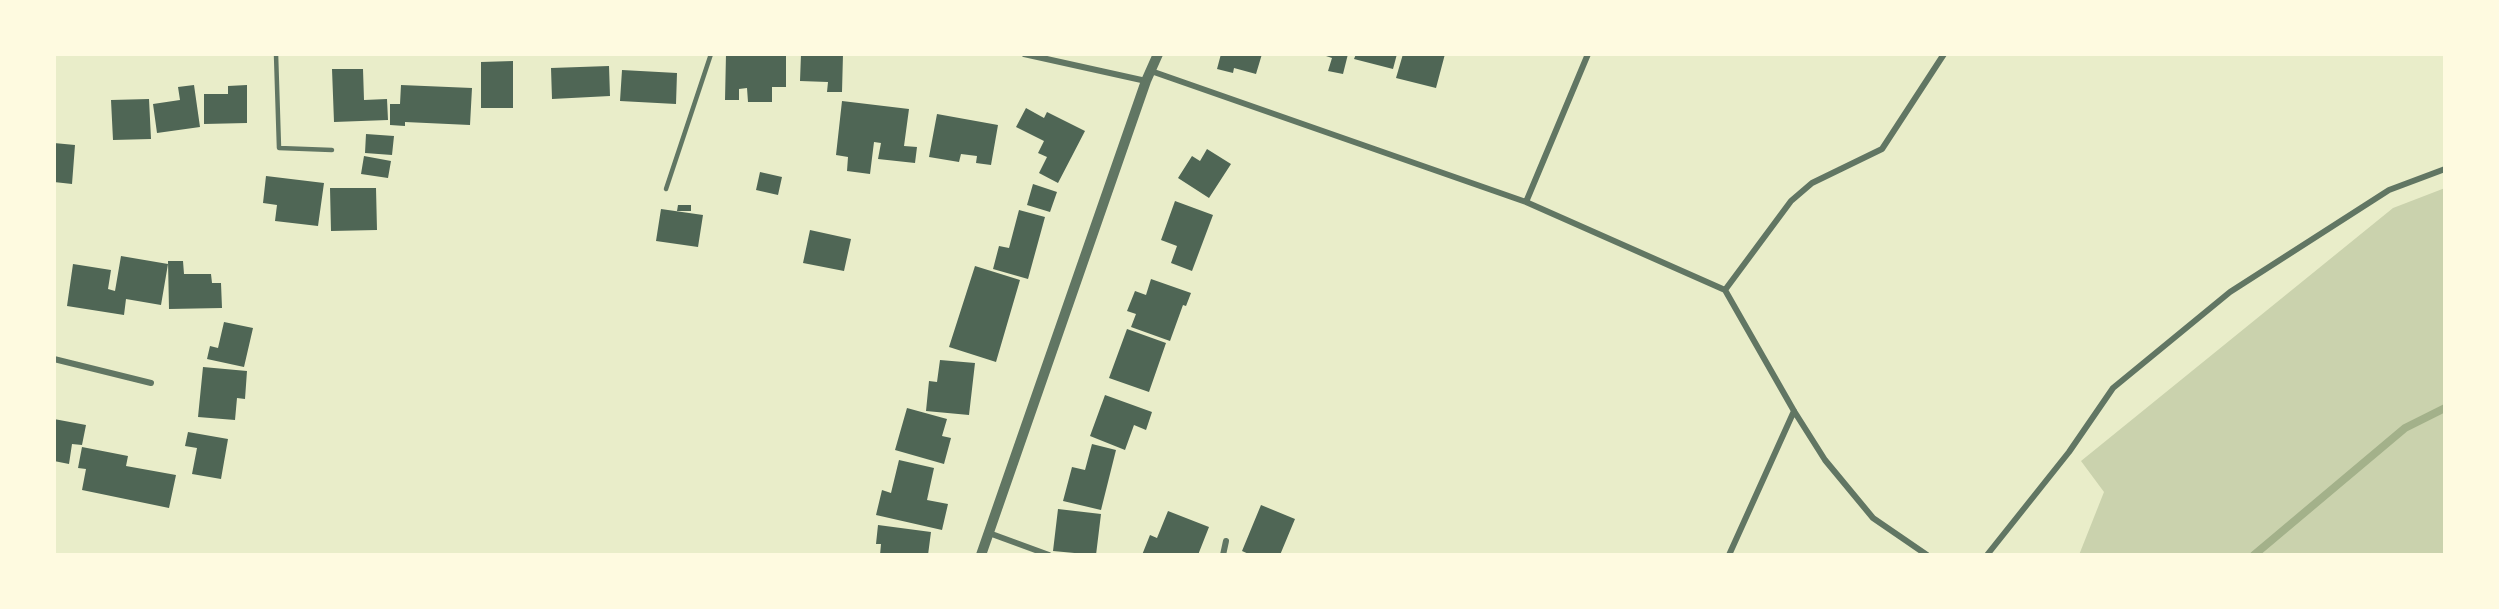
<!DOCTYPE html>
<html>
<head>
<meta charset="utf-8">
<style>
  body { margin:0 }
  #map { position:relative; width:2499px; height:609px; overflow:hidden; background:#e9edc9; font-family:"DM Sans",sans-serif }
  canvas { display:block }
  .frame { position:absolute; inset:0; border:56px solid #fefae0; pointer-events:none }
</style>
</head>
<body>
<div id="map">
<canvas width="2499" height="609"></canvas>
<div class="frame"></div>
</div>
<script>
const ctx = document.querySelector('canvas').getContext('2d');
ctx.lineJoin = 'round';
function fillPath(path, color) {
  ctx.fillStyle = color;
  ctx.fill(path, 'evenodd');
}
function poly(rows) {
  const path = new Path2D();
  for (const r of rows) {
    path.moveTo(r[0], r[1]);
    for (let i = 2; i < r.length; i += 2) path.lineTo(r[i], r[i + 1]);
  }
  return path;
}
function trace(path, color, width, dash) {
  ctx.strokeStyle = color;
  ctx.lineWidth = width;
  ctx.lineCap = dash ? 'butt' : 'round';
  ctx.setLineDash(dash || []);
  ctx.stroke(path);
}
fillPath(poly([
  [2445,188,2445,555,2079,555,2104,492,2081,461,2393,208]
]), '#cad2ad');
trace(poly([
  [2254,555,2405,428,2445,408]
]), '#a3b18a', 8);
fillPath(poly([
  [726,54,786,55,786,87,772,87,772,102,748,102,747,88,739,89,739,100,725,100],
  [801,54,843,54,842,92,827,92,828,82,800,81],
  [1221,54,1262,54,1256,74,1234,68,1233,73,1217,69],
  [1320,54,1348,54,1343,74,1328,71,1332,58],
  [1356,54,1397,54,1393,69,1354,59],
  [1403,54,1445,54,1436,88,1396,78],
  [513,61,513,108,481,108,481,62],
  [609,66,610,96,552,99,551,68],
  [332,69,363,69,364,100,387,99,388,120,334,122],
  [622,70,677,73,676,104,620,101],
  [194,85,200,127,157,133,153,104,180,100,178,87],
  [247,85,247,123,204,124,204,94,228,94,228,86],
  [401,85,472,88,470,125,405,122,405,126,390,125,390,104,400,104],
  [149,99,151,139,113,140,111,100],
  [842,101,909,109,904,146,917,147,915,163,878,159,881,143,874,142,870,174,847,171,848,157,836,155],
  [1026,108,1044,118,1047,112,1085,131,1058,183,1039,173,1047,157,1038,153,1044,141,1016,127],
  [937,114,998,125,991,165,976,163,977,156,961,154,959,162,929,157],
  [366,134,394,136,392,155,365,153],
  [54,143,75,145,72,184,54,182],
  [1207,149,1231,164,1209,198,1178,178,1192,156,1200,161],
  [364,156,391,161,388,178,361,174],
  [760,172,782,177,778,195,756,190],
  [266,176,324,183,318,226,275,221,277,205,263,203],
  [1033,184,1057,192,1050,212,1027,205],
  [330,188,376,188,377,230,331,231],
  [1175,201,1213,215,1192,271,1171,263,1177,246,1161,240],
  [678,205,691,205,691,211,677,211],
  [661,209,703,215,698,247,656,241],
  [1019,210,1045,217,1028,279,993,269,999,246,1009,248],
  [810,230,851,239,844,271,803,263],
  [121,256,168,264,161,305,126,299,124,315,67,306,73,264,111,270,108,289,115,291],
  [168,261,183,261,184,274,211,274,212,283,221,283,222,308,169,309],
  [975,266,1020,280,996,362,949,347],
  [1151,279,1191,293,1186,306,1183,305,1170,341,1131,327,1136,314,1127,311,1135,291,1146,295],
  [224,322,253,328,244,367,207,359,210,346,218,348],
  [1127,329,1166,343,1149,392,1109,378],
  [940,360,975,363,969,415,926,411,929,381,937,382],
  [203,367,247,371,245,399,237,398,235,420,198,417],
  [1105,395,1152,412,1146,430,1134,425,1125,450,1090,436],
  [907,408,947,419,942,436,951,438,944,464,895,450],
  [54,419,86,425,82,445,72,444,69,464,54,461],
  [188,432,228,439,221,479,192,474,197,448,185,446],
  [1092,444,1116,450,1101,510,1063,501,1072,467,1085,470],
  [82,447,128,456,126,466,176,475,169,508,82,490,86,469,78,468],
  [899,460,934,468,927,500,948,504,942,530,876,515,882,490,891,493],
  [1261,505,1295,519,1280,555,1251,555,1242,551],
  [1058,509,1101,514,1096,555,1053,551],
  [1168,511,1209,527,1198,555,1142,555,1150,535,1157,538],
  [878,525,931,532,928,555,880,555,881,544,876,544]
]), '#4f6655');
trace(poly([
  [276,54,279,148,332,150],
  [666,189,711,54]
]), '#617663', 4.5);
trace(poly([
  [1024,54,1146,81],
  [1151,71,1526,202,1725,290,1794,411,1825,460,1873,518,1927,555],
  [1526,202,1588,54],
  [1725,290,1791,201,1812,183,1882,149,1944,54],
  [54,359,151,383],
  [989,533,1049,555],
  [1223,555,1226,541],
  [1729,555,1794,411],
  [1987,555,2069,452,2113,388,2230,292,2389,190,2445,169]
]), '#617663', 6);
trace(poly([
  [981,555,1146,81,1158,54]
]), '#617663', 10);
</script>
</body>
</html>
